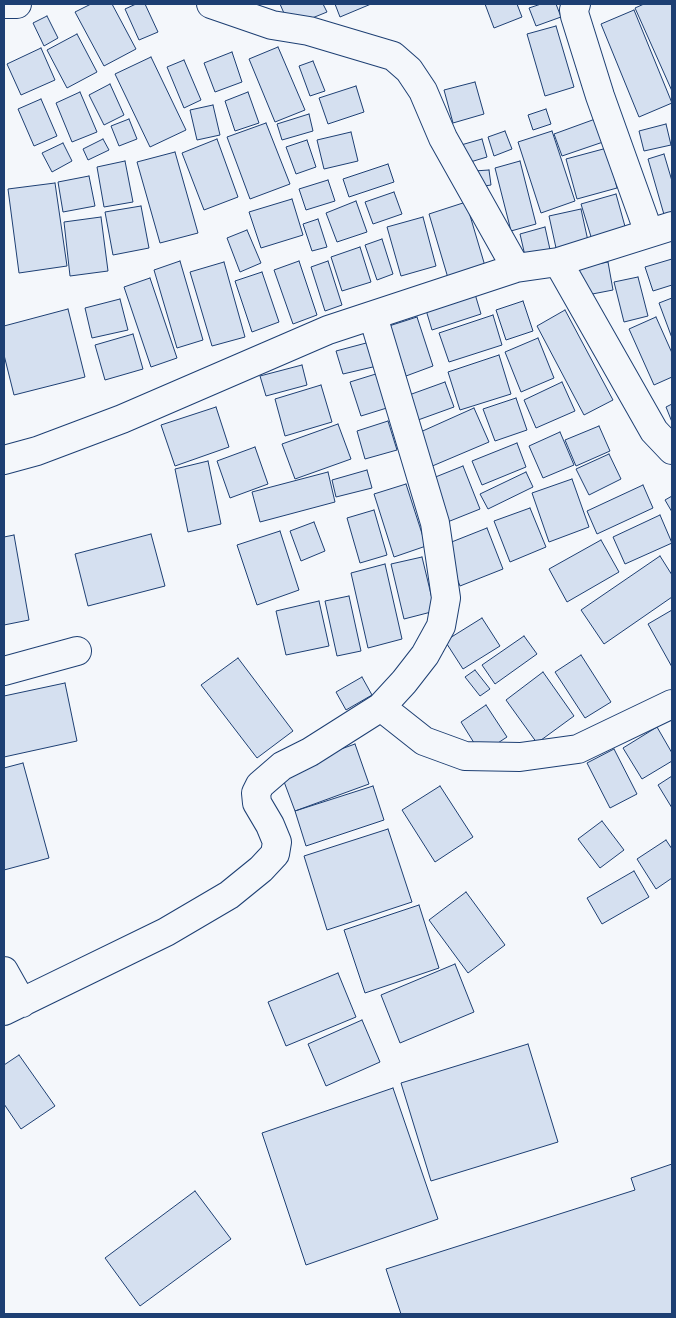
<!DOCTYPE html>
<html>
<head>
<meta charset="utf-8">
<style>
  body { margin:0 }
  #map { position:relative; width:676px; height:1318px; overflow:hidden; background:#f4f7fb; font-family:"Fira Sans Condensed",sans-serif }
  canvas { display:block }
  .frame { position:absolute; inset:0; border:5px solid #1d3f73; pointer-events:none }
</style>
</head>
<body>
<div id="map">
<canvas width="676" height="1318"></canvas>
<div class="frame"></div>
</div>
<script>
const ctx = document.querySelector('canvas').getContext('2d');
ctx.lineJoin = 'round';
function fillPath(path, color) {
  ctx.fillStyle = color;
  ctx.fill(path, 'evenodd');
}
function poly(rows) {
  const path = new Path2D();
  for (const r of rows) {
    path.moveTo(r[0], r[1]);
    for (let i = 2; i < r.length; i += 2) path.lineTo(r[i], r[i + 1]);
  }
  return path;
}
function trace(path, color, width, dash) {
  ctx.strokeStyle = color;
  ctx.lineWidth = width;
  ctx.lineCap = dash ? 'butt' : 'round';
  ctx.setLineDash(dash || []);
  ctx.stroke(path);
}
const building = poly([
  [91,4,112,4,136,49,104,66,75,12,91,4],
  [136,4,145,4,158,32,139,40,125,9,136,4],
  [280,4,323,4,327,12,290,27,280,4],
  [335,4,371,4,340,17,335,4],
  [485,4,517,4,522,17,494,28,485,4],
  [541,4,556,4,561,17,536,26,529,8,541,4],
  [644,4,672,4,672,91,635,8,644,4],
  [634,10,672,103,639,117,601,24,634,10],
  [47,16,58,38,44,46,33,23,47,16],
  [556,26,574,87,545,96,527,34,556,26],
  [77,34,97,72,67,88,47,50,77,34],
  [278,47,305,110,275,122,249,59,278,47],
  [41,48,55,80,21,95,7,64,41,48],
  [232,52,242,82,215,92,204,63,232,52],
  [151,57,186,130,150,147,115,74,151,57],
  [184,60,201,100,184,108,167,67,184,60],
  [313,61,325,91,310,96,299,66,313,61],
  [475,82,484,114,453,123,444,90,475,82],
  [110,84,124,115,104,125,89,95,110,84],
  [356,86,364,112,328,124,319,98,356,86],
  [80,92,97,132,72,142,56,103,80,92],
  [248,92,259,123,235,131,225,101,248,92],
  [41,99,57,136,34,146,18,109,41,99],
  [213,105,220,135,197,140,190,110,213,105],
  [546,109,551,124,533,130,528,115,546,109],
  [309,114,313,131,282,140,277,124,309,114],
  [598,118,606,141,562,156,554,134,598,118],
  [129,119,137,139,119,146,111,126,129,119],
  [266,123,290,184,250,199,227,137,266,123],
  [666,124,671,145,644,151,639,131,666,124],
  [505,131,512,149,494,156,488,137,505,131],
  [552,131,575,201,541,213,518,142,552,131],
  [351,132,358,161,324,169,317,140,351,132],
  [103,139,109,150,88,160,83,149,103,139],
  [217,139,238,197,204,210,182,153,217,139],
  [482,139,487,157,467,163,461,145,482,139],
  [307,140,316,167,296,174,286,147,307,140],
  [63,143,72,161,52,172,42,153,63,143],
  [607,148,617,188,577,199,566,159,607,148],
  [175,152,198,233,160,243,137,162,175,152],
  [664,154,672,181,672,215,665,218,648,159,664,154],
  [125,161,133,202,104,207,97,167,125,161],
  [520,161,536,224,511,231,495,168,520,161],
  [388,164,394,182,349,197,343,179,388,164],
  [489,170,491,185,478,187,474,171,489,170],
  [89,176,95,206,63,212,58,182,89,176],
  [328,180,335,201,306,210,299,189,328,180],
  [55,183,67,266,19,273,8,189,55,183],
  [394,192,402,214,373,224,365,202,394,192],
  [616,194,626,230,592,240,581,204,616,194],
  [292,199,303,235,261,248,249,212,292,199],
  [356,201,367,232,337,242,326,213,356,201],
  [466,202,485,266,448,278,429,214,466,202],
  [141,206,149,248,113,255,105,212,141,206],
  [581,209,590,250,558,257,549,216,581,209],
  [101,217,108,271,70,276,64,222,101,217],
  [423,217,436,266,401,276,387,227,423,217],
  [318,219,327,247,312,251,303,224,318,219],
  [545,227,551,254,526,260,520,234,545,227],
  [247,230,261,263,240,272,227,238,247,230],
  [382,239,393,274,377,280,365,245,382,239],
  [360,247,371,282,342,291,331,257,360,247],
  [672,259,672,285,653,291,645,267,672,259],
  [180,261,203,340,177,348,154,270,180,261],
  [299,261,317,315,293,324,274,270,299,261],
  [328,261,342,305,325,311,311,267,328,261],
  [224,262,245,337,212,346,190,272,224,262],
  [608,262,613,290,582,296,577,268,608,262],
  [262,272,279,322,252,332,235,281,262,272],
  [638,277,648,316,624,322,614,282,638,277],
  [150,278,177,358,151,367,124,287,150,278],
  [475,294,481,314,432,330,426,310,475,294],
  [672,298,672,338,659,303,672,298],
  [120,299,128,330,92,338,85,308,120,299],
  [523,301,533,331,506,340,496,310,523,301],
  [68,309,85,377,14,395,4,355,4,326,68,309],
  [565,310,613,400,584,415,537,326,565,310],
  [493,315,502,345,449,362,439,333,493,315],
  [417,317,433,366,406,376,389,326,417,317],
  [656,317,672,353,672,377,654,385,629,329,656,317],
  [133,334,143,369,105,380,95,345,133,334],
  [538,338,554,378,521,392,505,352,538,338],
  [370,342,377,366,343,374,336,351,370,342],
  [499,355,511,394,460,410,448,372,499,355],
  [302,365,307,385,266,396,260,376,302,365],
  [379,373,390,407,361,416,350,382,379,373],
  [445,382,454,407,418,420,409,395,445,382],
  [562,382,575,411,536,428,524,400,562,382],
  [321,385,332,422,285,436,275,399,321,385],
  [516,398,527,430,495,441,483,409,516,398],
  [672,404,672,422,666,407,672,404],
  [216,407,229,447,175,466,161,425,216,407],
  [474,408,489,442,430,467,416,434,474,408],
  [388,421,397,450,365,459,357,431,388,421],
  [338,424,351,459,295,479,282,444,338,424],
  [599,426,610,451,576,466,565,440,599,426],
  [560,432,574,465,543,478,529,446,560,432],
  [517,443,526,467,482,485,472,461,517,443],
  [255,447,268,484,230,498,217,461,255,447],
  [609,454,621,479,589,495,576,469,609,454],
  [208,461,221,524,188,532,175,469,208,461],
  [463,466,480,509,445,523,428,480,463,466],
  [367,470,372,488,336,497,332,480,367,470],
  [328,472,335,502,260,522,252,492,328,472],
  [526,472,533,487,488,509,480,494,526,472],
  [572,479,589,527,549,542,532,493,572,479],
  [406,484,426,546,394,557,374,494,406,484],
  [643,485,653,508,597,534,587,511,643,485],
  [672,496,672,512,665,500,672,496],
  [530,508,546,547,510,562,494,521,530,508],
  [374,510,387,555,360,563,347,518,374,510],
  [660,515,672,543,625,564,613,537,660,515],
  [314,522,325,551,301,561,290,531,314,522],
  [487,528,503,569,460,586,444,545,487,528],
  [280,531,299,590,257,605,237,545,280,531],
  [151,534,165,586,88,606,75,554,151,534],
  [14,535,29,620,4,625,4,537,14,535],
  [601,540,619,572,567,602,549,569,601,540],
  [660,556,672,575,672,597,604,644,581,610,660,556],
  [422,557,435,611,404,619,391,564,422,557],
  [385,564,402,639,368,648,351,573,385,564],
  [349,596,361,651,337,656,325,601,349,596],
  [319,601,329,646,286,655,276,611,319,601],
  [672,610,672,667,648,624,672,610],
  [482,618,500,646,463,669,445,641,482,618],
  [524,636,537,654,495,684,482,665,524,636],
  [581,655,611,702,585,718,555,672,581,655],
  [238,658,293,731,257,758,201,685,238,658],
  [475,670,490,689,480,696,465,677,475,670],
  [543,672,574,716,537,743,506,700,543,672],
  [362,677,372,695,346,710,336,692,362,677],
  [65,683,77,741,4,757,4,696,65,683],
  [486,705,507,737,481,754,461,722,486,705],
  [657,727,672,753,672,761,642,779,623,748,657,727],
  [355,744,369,784,295,811,280,771,355,744],
  [614,749,637,794,610,808,587,763,614,749],
  [23,763,49,858,4,870,4,768,23,763],
  [672,776,672,808,658,785,672,776],
  [373,786,384,820,306,846,295,811,373,786],
  [440,786,473,837,435,862,402,810,440,786],
  [602,821,624,850,600,868,578,839,602,821],
  [388,829,412,902,327,930,304,856,388,829],
  [666,840,672,849,672,878,656,889,637,859,666,840],
  [634,871,649,897,602,924,587,898,634,871],
  [466,892,505,945,468,973,429,920,466,892],
  [419,905,439,968,365,993,344,930,419,905],
  [455,964,474,1012,400,1043,381,995,455,964],
  [338,973,356,1017,286,1046,268,1002,338,973],
  [362,1020,380,1062,326,1086,308,1044,362,1020],
  [528,1044,558,1142,431,1181,401,1083,528,1044],
  [19,1055,55,1106,21,1129,4,1104,4,1065,19,1055],
  [393,1088,438,1219,306,1265,262,1133,393,1088],
  [672,1164,672,1314,401,1314,386,1269,635,1190,631,1178,672,1164],
  [195,1191,231,1239,140,1306,105,1258,195,1191]
]);
fillPath(building, '#d5e0f0');
trace(building, '#1d3f73', 1);
const street = poly([
  [4,4,17,4],
  [576,4,574,10,575,16,600,96,649,233],
  [558,262,654,431,672,450],
  [516,268,558,262,672,226],
  [373,316,435,523,446,598,441,626,425,655,404,682,381,707],
  [4,460,37,451,122,419,328,330,516,268,443,138,423,91,409,70,393,56,309,31,272,25,211,4],
  [4,671,77,651],
  [4,971,22,1003],
  [4,1011,166,932,229,895,261,869,275,854,277,842,270,825,257,803,256,793,260,785,282,766,310,752,381,707,424,741,465,756,520,757,578,749,672,704]
]);
trace(street, '#1d3f73', 30);
trace(street, '#f4f7fb', 28);
</script>
</body>
</html>
